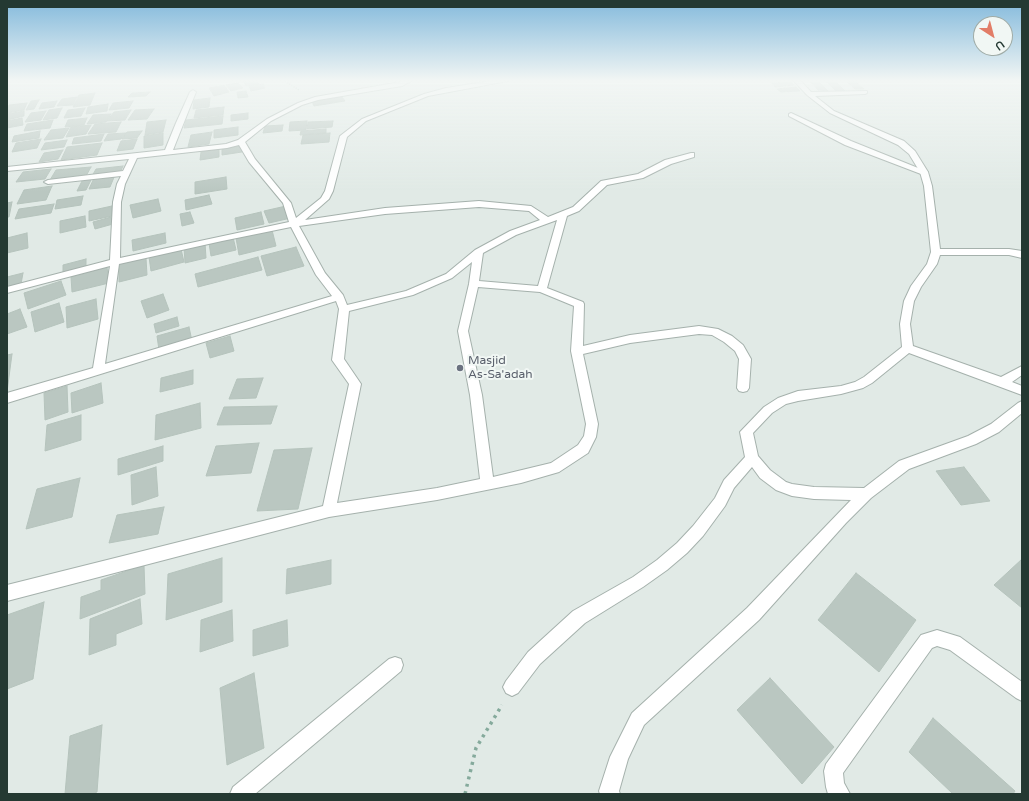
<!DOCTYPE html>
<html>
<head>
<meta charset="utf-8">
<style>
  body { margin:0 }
  #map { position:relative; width:1029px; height:801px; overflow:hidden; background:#e1eae6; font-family:"Varela Round",sans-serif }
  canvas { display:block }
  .frame { position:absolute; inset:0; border:8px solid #243932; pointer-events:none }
  .north { position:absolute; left:973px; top:16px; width:40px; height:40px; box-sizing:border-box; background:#f1f7f4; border:1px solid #9faba6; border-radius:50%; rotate:144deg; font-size:11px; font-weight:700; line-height:16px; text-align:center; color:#243932 }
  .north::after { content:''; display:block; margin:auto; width:14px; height:18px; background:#e27d67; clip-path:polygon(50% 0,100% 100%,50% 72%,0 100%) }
</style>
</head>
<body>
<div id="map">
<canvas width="1029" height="801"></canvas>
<div class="frame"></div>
<div class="north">U</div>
</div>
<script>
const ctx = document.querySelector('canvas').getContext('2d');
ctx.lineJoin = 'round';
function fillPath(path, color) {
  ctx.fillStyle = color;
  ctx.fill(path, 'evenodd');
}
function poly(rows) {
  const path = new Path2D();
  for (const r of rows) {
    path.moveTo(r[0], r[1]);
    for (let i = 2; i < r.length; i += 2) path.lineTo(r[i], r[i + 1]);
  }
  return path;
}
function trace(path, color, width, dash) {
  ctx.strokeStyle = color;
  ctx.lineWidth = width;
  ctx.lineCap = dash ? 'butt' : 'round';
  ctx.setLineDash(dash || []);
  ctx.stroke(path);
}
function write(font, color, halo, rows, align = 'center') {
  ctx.font = font + ' "Varela Round",sans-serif';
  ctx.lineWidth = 4;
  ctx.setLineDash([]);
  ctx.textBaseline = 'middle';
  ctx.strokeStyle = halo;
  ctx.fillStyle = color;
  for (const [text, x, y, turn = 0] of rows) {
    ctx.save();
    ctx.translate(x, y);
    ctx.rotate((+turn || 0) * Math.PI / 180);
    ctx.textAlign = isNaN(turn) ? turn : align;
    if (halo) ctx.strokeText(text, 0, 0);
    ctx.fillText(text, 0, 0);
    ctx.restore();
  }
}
const building = poly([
  [256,80,259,84,246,86,244,81,256,80],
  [846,81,855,81,864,89,855,89,846,81],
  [791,82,794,85,775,87,772,83,791,82],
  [811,82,819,82,828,91,818,90,811,82],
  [827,82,836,82,845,91,836,91,827,82],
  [238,83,243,88,231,91,226,85,238,83],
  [263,84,265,88,251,91,249,86,263,84],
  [224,85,229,92,214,96,209,88,224,85],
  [796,87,800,91,781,92,777,89,796,87],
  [246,91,248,97,238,98,237,92,246,91],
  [150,92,146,96,128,97,132,93,150,92],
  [95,93,90,105,73,107,79,95,95,93],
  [77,97,73,105,57,106,62,99,77,97],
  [342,97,345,101,314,106,312,101,342,97],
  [210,98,209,107,193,109,194,100,210,98],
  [39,100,34,109,26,110,31,101,39,100],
  [57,101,54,107,39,109,42,103,57,101],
  [133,101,129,108,109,110,113,103,133,101],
  [27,103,24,110,7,113,9,105,27,103],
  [108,104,107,111,86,114,88,107,108,104],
  [224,107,223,115,194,118,196,110,224,107],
  [62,108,57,118,43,120,49,110,62,108],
  [85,108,81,116,64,118,68,110,85,108],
  [154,109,147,119,128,120,135,110,154,109],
  [131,110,125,120,107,121,114,112,131,110],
  [24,111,24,116,7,120,7,114,24,111],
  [46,111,41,120,25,122,31,113,46,111],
  [248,113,248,119,231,121,231,115,248,113],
  [111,114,106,122,87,124,93,115,111,114],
  [223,116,222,124,184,128,186,120,223,116],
  [22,118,23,125,7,128,7,121,22,118],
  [87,118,84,125,65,127,68,120,87,118],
  [53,120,50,128,24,131,27,124,53,120],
  [166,120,163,132,145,135,147,122,166,120],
  [307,121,306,130,289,131,290,122,307,121],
  [333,121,332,127,307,129,308,122,333,121],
  [121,122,116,132,88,134,95,124,121,122],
  [91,125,86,134,66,137,71,127,91,125],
  [283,125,282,131,263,133,265,126,283,125],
  [238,127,238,135,214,138,214,130,238,127],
  [69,128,63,138,44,140,51,130,69,128],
  [326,129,326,133,300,135,301,131,326,129],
  [40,131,39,138,12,142,14,136,40,131],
  [142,131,137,138,122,139,127,132,142,131],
  [212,132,209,144,188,147,191,135,212,132],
  [126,133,121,139,104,141,108,134,126,133],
  [163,133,163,145,144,148,144,136,163,133],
  [330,133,329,142,301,144,303,135,330,133],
  [104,134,101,141,72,144,74,138,104,134],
  [41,139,37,148,12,152,16,143,41,139],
  [137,139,133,149,117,151,121,141,137,139],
  [67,140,64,147,41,150,45,143,67,140],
  [102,143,97,155,61,160,67,147,102,143],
  [242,146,242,152,222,155,222,149,242,146],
  [219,149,219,157,200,160,201,152,219,149],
  [63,150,58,159,39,162,44,153,63,150],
  [123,166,120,173,92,176,96,169,123,166],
  [91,167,86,176,50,180,56,170,91,167],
  [51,169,45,179,16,182,23,172,51,169],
  [115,175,110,187,89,189,94,178,115,175],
  [226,177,227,189,195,194,195,182,226,177],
  [92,178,86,190,77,191,83,179,92,178],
  [52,186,46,200,17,204,24,190,52,186],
  [209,195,212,204,186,210,185,200,209,195],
  [83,196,81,205,55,209,57,200,83,196],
  [158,199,161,211,133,218,130,205,158,199],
  [12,202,9,217,7,217,7,203,12,202],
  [54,204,51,213,15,219,19,209,54,204],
  [112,206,112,216,89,221,89,211,112,206],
  [286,206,291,218,269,223,264,211,286,206],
  [190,212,194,223,182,226,180,214,190,212],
  [261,212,264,224,237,230,235,218,261,212],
  [85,216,86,227,60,233,60,221,85,216],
  [111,217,113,224,95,229,93,222,111,217],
  [272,230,276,246,239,255,236,238,272,230],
  [27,233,28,248,7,253,7,238,27,233],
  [165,233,166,243,133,251,132,240,165,233],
  [233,237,236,250,211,256,209,243,233,237],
  [205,243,206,258,185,263,184,247,205,243],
  [296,247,304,266,267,276,261,256,296,247],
  [181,249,184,262,151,271,149,257,181,249],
  [258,257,262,270,198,287,195,274,258,257],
  [146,258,147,275,119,282,119,264,146,258],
  [86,259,86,269,63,274,63,265,86,259],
  [107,267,109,283,72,292,71,277,107,267],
  [23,273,21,284,7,287,7,277,23,273],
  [61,281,66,295,28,309,24,293,61,281],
  [163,294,169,310,147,318,141,301,163,294],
  [96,299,98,319,67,328,66,307,96,299],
  [59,303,64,322,35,332,31,312,59,303],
  [20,309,27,327,7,334,7,314,20,309],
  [177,317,179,326,156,333,154,324,177,317],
  [189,327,192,341,159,350,157,336,189,327],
  [230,336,234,351,210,358,206,343,230,336],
  [12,354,7,392,7,355,12,354],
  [193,370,193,384,160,392,161,378,193,370],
  [263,378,256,398,229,399,237,379,263,378],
  [101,383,103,403,72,413,71,393,101,383],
  [67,386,68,412,45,420,44,393,67,386],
  [200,403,201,428,155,440,156,415,200,403],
  [277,406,271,424,217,425,224,407,277,406],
  [81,415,81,440,45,451,47,425,81,415],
  [259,443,251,473,206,476,216,446,259,443],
  [163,446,163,461,118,475,118,459,163,446],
  [312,448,298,509,257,511,274,450,312,448],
  [156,467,158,496,132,505,131,475,156,467],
  [964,467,990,501,961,505,936,471,964,467],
  [80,478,72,517,26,529,37,489,80,478],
  [164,507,158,534,109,543,117,515,164,507],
  [222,558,222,602,166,620,168,574,222,558],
  [1022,559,1022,608,994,585,1022,559],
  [331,560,331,584,286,594,287,569,331,560],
  [144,565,145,594,80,619,81,597,101,590,101,580,144,565],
  [856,573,916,620,879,672,818,620,856,573],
  [140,599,142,624,116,634,116,645,89,655,90,619,140,599],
  [44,602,33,679,7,689,7,615,44,602],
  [232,610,233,641,200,652,201,620,232,610],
  [287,620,288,646,253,656,253,630,287,620],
  [254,673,264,748,227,765,220,688,254,673],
  [770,678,834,747,802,784,737,710,770,678],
  [933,718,1015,791,1013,794,953,794,909,752,933,718],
  [102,725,97,792,92,794,65,794,70,736,102,725]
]);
fillPath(building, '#bac7c1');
trace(building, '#b5c3bc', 1);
const lane = poly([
  [791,113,851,141,928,172,927,174,921,174,845,145,789,116,789,114,791,113]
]);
const street = poly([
  [405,80,413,80,402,86,318,100,302,105,271,121,245,142,255,159,291,203,296,218,321,198,325,191,340,136,362,119,424,94,446,88,497,80,513,80,428,96,366,121,347,137,333,191,329,199,305,220,385,208,479,201,531,206,548,217,573,207,601,181,638,174,665,160,691,153,694,153,694,157,671,164,643,178,607,185,579,211,567,216,547,288,583,302,584,304,583,346,630,335,699,326,718,329,732,336,743,345,751,359,749,388,747,391,743,392,739,391,737,388,739,359,735,351,724,342,712,335,699,334,630,343,583,354,598,424,596,437,588,453,559,472,521,483,437,500,329,517,7,601,7,585,323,506,349,384,332,360,339,309,336,301,7,403,7,393,93,368,110,266,7,293,7,287,110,260,113,202,117,184,121,176,48,184,44,182,48,180,123,171,129,159,7,171,7,167,165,150,176,123,190,92,193,90,196,92,173,150,226,144,238,140,267,119,298,103,315,97,400,82,405,80],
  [239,145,249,162,283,203,289,222,120,258,121,202,125,184,137,158,227,148,239,145],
  [479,207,529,211,540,220,510,231,475,250,446,274,406,291,347,305,343,295,325,273,299,226,385,214,479,207],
  [557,220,538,286,479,281,483,253,516,235,557,220],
  [291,227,316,275,332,296,105,364,119,264,222,241,291,227],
  [472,262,469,284,458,331,470,395,480,479,437,488,337,503,361,384,344,359,349,311,413,295,452,278,472,262],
  [478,287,540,292,574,306,571,351,586,424,584,436,578,445,551,463,493,477,482,395,468,331,478,287],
  [793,80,800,80,811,92,867,91,867,93,865,94,815,96,834,111,904,141,915,151,928,172,932,186,940,249,1009,249,1022,251,1022,258,1009,255,940,255,937,264,921,287,914,301,910,324,913,346,1001,377,1022,366,1022,375,1012,382,1022,386,1022,395,909,353,872,383,863,388,841,394,798,401,786,404,772,413,753,433,758,456,770,470,786,482,792,484,814,487,864,488,899,461,968,436,991,424,1018,403,1022,401,1022,413,999,432,976,444,909,469,871,498,846,523,759,620,644,725,628,759,619,791,620,794,600,794,599,791,610,757,632,713,747,608,851,500,814,499,792,496,776,490,760,478,752,467,734,488,725,506,703,536,687,553,667,570,643,587,585,623,540,664,518,693,512,696,506,693,503,687,506,681,528,652,573,611,633,577,657,560,677,543,693,526,715,498,724,480,745,457,740,432,764,407,778,398,798,391,841,386,855,382,864,377,902,347,900,324,904,301,911,286,927,264,931,252,924,186,920,172,909,154,898,145,830,113,807,95,793,80],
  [937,630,960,637,1022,682,1022,701,1016,698,950,650,937,646,932,648,843,773,844,783,850,794,828,794,826,787,824,771,826,764,921,635,937,630],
  [395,657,401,659,403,665,401,671,255,794,230,794,233,787,389,659,395,657]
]);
trace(lane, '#a5b1ac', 2);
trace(street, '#a5b1ac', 2);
trace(poly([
  [283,80,299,90]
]), '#85aa9c', 1.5, [1, 1.5]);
trace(poly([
  [465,794,476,748,502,705]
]), '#85aa9c', 3.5, [3, 4.5]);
fillPath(lane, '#fff');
fillPath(street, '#fff');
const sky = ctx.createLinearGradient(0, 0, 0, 192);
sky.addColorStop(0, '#84badc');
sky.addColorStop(0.42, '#f2f6f4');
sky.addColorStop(1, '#f2f6f400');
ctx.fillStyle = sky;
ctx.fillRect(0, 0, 1029, 192);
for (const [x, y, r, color] of [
  [460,368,4,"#6b7280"]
]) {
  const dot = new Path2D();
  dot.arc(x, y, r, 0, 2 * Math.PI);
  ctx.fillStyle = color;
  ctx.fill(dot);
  trace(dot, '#f1f7f4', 1.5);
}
write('12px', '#5b616d', '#f1f7f4', [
  ["Masjid",468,361],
  ["As-Sa'adah",468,375]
], 'left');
</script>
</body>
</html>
